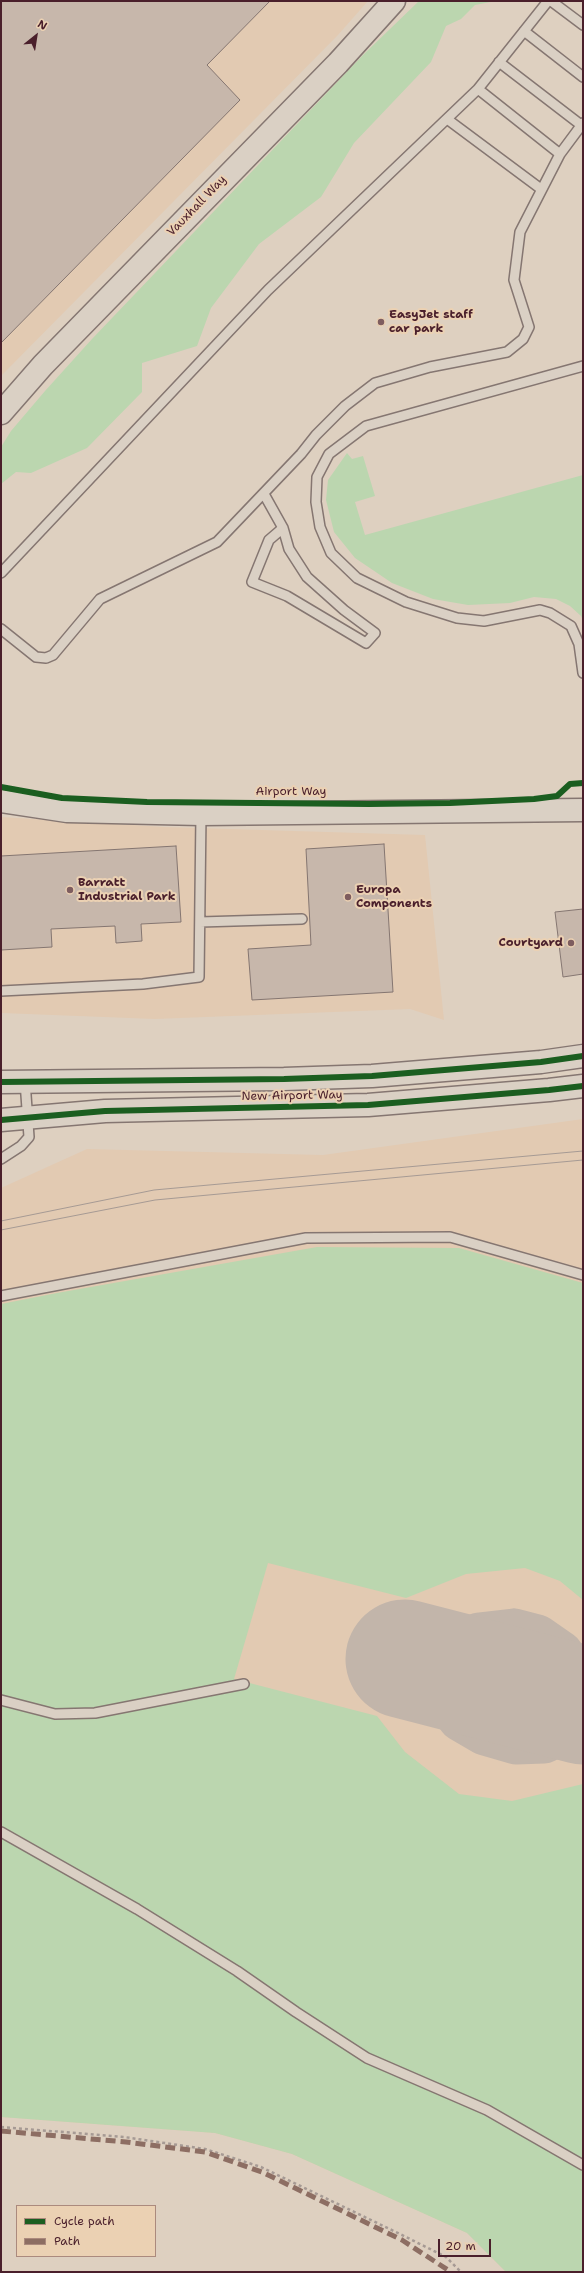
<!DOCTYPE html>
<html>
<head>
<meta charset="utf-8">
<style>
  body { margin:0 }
  #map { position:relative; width:584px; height:2273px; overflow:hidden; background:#ded0c0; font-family:"Shantell Sans",sans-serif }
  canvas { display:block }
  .frame { position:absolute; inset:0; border:2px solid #4a1f2b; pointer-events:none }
  .legend { position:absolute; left:16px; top:2205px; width:140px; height:52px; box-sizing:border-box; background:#ebd1b3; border:1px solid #ab8a7d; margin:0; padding:5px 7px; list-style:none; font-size:12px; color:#4a1f2b }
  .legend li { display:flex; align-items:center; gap:8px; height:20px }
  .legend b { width:20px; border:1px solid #ab8a7d }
  .north { position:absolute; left:16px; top:16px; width:40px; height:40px; -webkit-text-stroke:3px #ebd1b3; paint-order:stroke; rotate:30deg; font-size:11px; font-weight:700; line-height:16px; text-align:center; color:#4a1f2b }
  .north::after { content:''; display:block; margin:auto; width:14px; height:18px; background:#4a1f2b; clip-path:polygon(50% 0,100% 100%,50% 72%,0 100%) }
  .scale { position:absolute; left:438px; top:2239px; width:53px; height:18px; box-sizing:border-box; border:2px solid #4a1f2b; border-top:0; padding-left:5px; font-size:12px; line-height:14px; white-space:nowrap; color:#4a1f2b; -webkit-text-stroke:3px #ebd1b3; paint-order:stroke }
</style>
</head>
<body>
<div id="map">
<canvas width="584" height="2273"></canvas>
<div class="frame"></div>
<ul class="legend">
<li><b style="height:5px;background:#1b5e20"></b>Cycle path</li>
<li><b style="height:5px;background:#8d6e63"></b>Path</li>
</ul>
<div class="north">N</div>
<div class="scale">20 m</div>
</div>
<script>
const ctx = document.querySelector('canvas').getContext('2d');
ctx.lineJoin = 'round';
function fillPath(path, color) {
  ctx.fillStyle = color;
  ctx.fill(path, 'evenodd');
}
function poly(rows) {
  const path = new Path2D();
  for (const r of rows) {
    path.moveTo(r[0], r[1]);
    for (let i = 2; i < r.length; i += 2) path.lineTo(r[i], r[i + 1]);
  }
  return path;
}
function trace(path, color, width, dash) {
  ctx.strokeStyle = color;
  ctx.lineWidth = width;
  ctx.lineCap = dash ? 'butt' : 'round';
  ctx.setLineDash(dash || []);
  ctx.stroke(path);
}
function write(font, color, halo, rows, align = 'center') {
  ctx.font = font + ' "Shantell Sans",sans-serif';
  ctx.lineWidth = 4;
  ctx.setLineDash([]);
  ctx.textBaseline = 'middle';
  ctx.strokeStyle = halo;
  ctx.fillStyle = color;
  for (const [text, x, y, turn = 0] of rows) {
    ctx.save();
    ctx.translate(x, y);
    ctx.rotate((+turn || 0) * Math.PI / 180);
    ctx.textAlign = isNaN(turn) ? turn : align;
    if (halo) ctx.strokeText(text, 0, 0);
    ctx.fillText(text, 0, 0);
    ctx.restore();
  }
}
fillPath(poly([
  [1,1,368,1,338,35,1,376],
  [1,817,164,827,425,835,444,1020,410,1009,155,1019,1,1013],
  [583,1119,583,2272,506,2272,467,2233,292,2154,215,2133,1,2117,1,1188,87,1149,323,1155]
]), '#e2cab2');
fillPath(poly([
  [419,1,496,1,475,5,461,19,446,26,431,62,354,143,321,197,259,244,211,308,197,346,142,363,142,392,87,448,31,473,16,472,1,484,1,447,11,431,45,391,92,339,363,55],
  [347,453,352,459,363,456,375,496,355,502,365,535,583,475,583,621,581,616,570,606,556,599,534,597,510,603,468,605,433,599,392,583,355,558,334,532,326,500,328,480],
  [317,1247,459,1248,583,1283,583,1600,560,1581,525,1568,466,1574,406,1598,268,1563,234,1679,377,1716,405,1752,459,1794,512,1801,583,1784,583,2272,506,2272,467,2233,292,2154,215,2133,1,2117,1,1304,57,1293]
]), '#bbd6af');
trace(poly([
  [514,1632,537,1638,560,1654,580,1685,582,1704,569,1727,544,1740,516,1741,485,1732,461,1718,441,1688,437,1667,456,1647,479,1636,514,1632]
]), '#c2b5aa', 47);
trace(poly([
  [405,1659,583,1705]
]), '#c2b5aa', 119);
const building = poly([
  [1,1,270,1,207,65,240,100,1,343,1,1],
  [384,844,393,992,252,1000,248,949,311,945,306,849,384,844],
  [176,846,181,922,141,924,142,941,116,943,115,926,51,929,52,947,1,950,1,856,176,846],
  [583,909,583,974,563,977,555,912,583,909]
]);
fillPath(building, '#c7b7ab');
trace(building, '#857671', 1);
const lane = poly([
  [551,1,583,25],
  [524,31,583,77],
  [499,62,581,125],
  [478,89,560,154],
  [447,119,541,189],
  [583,366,366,426,329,454,317,477,316,502,320,527,331,553,357,578,406,602,457,618,484,621,540,610,550,613,571,626,579,644,583,673],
  [264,494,283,528,289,549,307,577,344,610,375,633,366,643,287,596,252,582,269,540,283,528],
  [1,573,268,290,478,89,548,1],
  [1,629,36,657,46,658,53,655,100,599,217,542,301,454,316,435,345,406,375,383,430,367,507,352,523,339,529,327,514,280,520,232,560,154,583,123],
  [200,922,302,919],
  [1,991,143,984,199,977,201,814],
  [1,1159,21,1146,29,1137,25,1081],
  [1,1296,306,1238,450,1237,583,1275],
  [1,1700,55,1714,95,1713,244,1684],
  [1,1832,137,1909,237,1971,296,2012,367,2058,487,2110,583,2165]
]);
const primary = poly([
  [1,413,43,365,338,63,394,1],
  [1,801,67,811,201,814,583,810]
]);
const highway = poly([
  [1,1082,284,1079,372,1076,541,1062,583,1056],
  [1,1120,105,1111,368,1105,549,1090,583,1086]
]);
trace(lane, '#857671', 12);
trace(primary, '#857671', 25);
trace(highway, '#857671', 25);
trace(poly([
  [1,2127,124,2137,205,2149,261,2167,400,2234,446,2257,461,2272]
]), '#a69a94', 2.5, [3, 3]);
trace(lane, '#dad0c4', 9);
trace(primary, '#dad0c4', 22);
trace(highway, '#dad0c4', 22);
trace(poly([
  [1,1221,154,1190,583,1151],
  [1,1230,155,1200,583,1160]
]), '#a69a94', 1);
trace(poly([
  [1,2131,126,2142,205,2152,262,2172,402,2240,451,2272]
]), '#8d6e63', 5, [10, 5]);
trace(poly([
  [1,787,62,798,147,802,369,804,450,803,534,799,557,796,570,784,583,783],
  [1,1082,284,1079,372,1076,541,1062,583,1056],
  [1,1120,105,1111,368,1105,549,1090,583,1086]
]), '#1b5e20', 6);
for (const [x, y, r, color] of [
  [381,322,4,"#7e5d5f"],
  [70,890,4,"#7e5d5f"],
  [348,897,4,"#7e5d5f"],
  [571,943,4,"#7e5d5f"]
]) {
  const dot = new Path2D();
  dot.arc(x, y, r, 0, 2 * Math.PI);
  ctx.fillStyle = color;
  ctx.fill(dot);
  trace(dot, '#ebd1b3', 1.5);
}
write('12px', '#4a1f2b', '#ebd1b3', [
  ["Vauxhall Way",197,206,-46],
  ["Airport Way",291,792],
  ["New Airport Way",292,1096,-1]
]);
write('bold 12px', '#4a1f2b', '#ebd1b3', [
  ["EasyJet staff",389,315],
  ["car park",389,329],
  ["Barratt",78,883],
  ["Industrial Park",78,897],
  ["Europa",356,890],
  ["Components",356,904],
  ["Courtyard",563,943,"right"]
], 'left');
</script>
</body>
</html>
